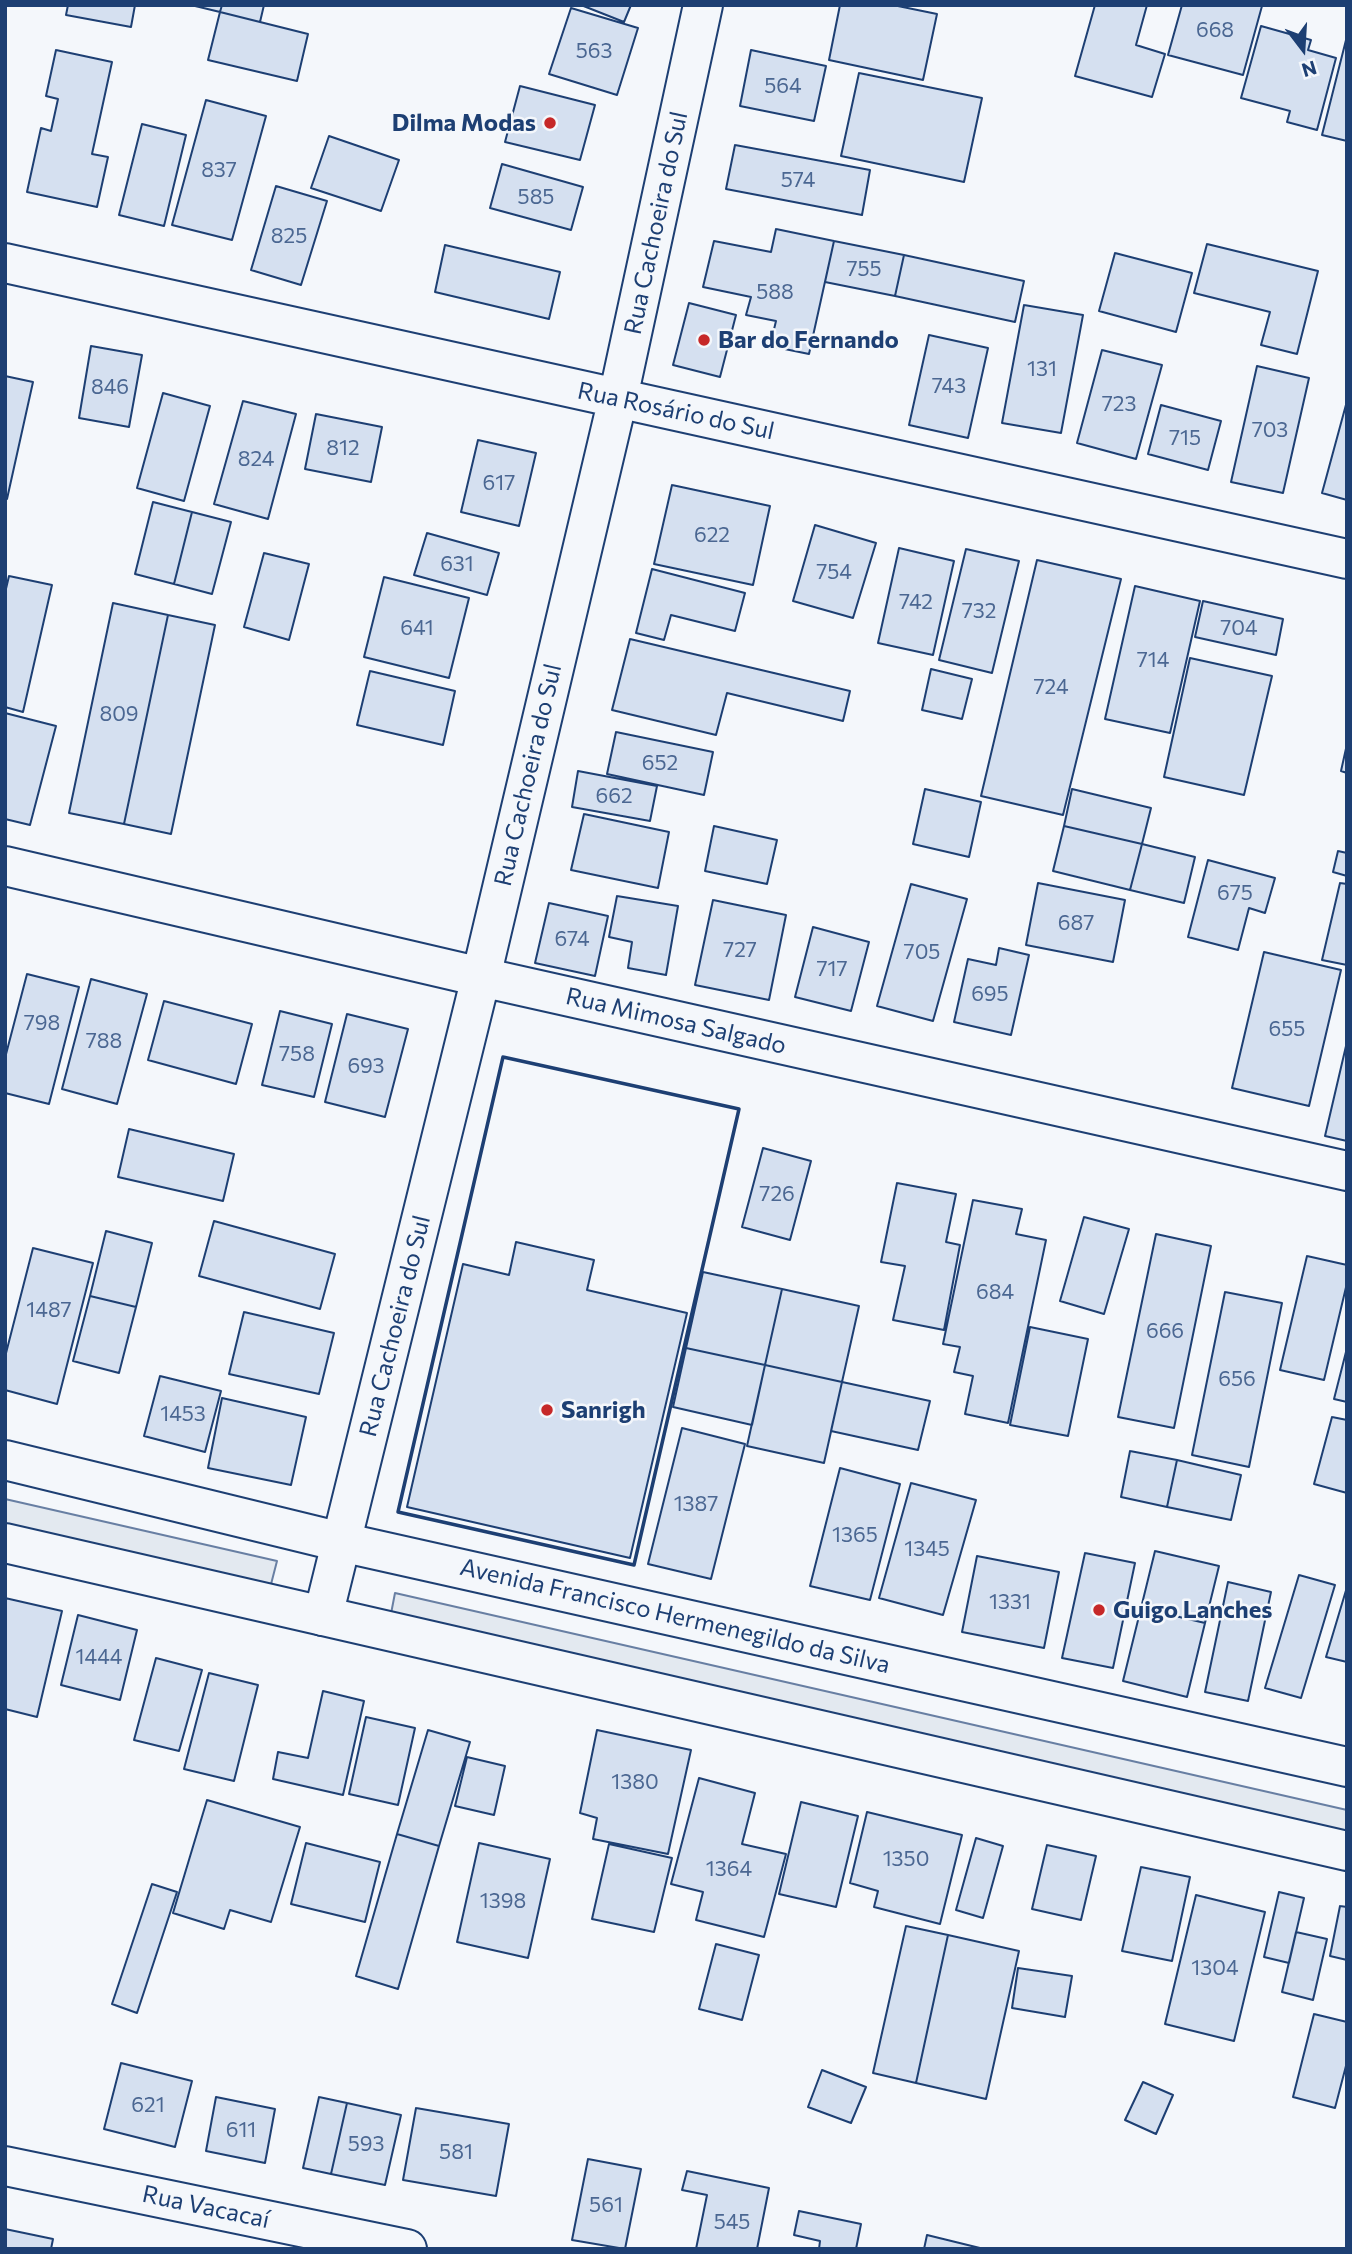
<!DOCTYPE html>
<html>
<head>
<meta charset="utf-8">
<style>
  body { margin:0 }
  #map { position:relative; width:1352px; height:2254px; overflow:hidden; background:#f4f7fb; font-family:Commissioner,sans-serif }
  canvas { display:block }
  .frame { position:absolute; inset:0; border:7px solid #1d3f73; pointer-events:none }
  .north { position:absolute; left:1268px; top:14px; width:70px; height:70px; -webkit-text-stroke:5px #f4f7fb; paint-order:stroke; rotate:163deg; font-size:19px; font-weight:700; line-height:28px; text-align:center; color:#1d3f73 }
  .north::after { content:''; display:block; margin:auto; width:24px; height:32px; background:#1d3f73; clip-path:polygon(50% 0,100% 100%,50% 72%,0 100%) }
</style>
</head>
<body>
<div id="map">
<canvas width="1352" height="2254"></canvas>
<div class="frame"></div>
<div class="north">N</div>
</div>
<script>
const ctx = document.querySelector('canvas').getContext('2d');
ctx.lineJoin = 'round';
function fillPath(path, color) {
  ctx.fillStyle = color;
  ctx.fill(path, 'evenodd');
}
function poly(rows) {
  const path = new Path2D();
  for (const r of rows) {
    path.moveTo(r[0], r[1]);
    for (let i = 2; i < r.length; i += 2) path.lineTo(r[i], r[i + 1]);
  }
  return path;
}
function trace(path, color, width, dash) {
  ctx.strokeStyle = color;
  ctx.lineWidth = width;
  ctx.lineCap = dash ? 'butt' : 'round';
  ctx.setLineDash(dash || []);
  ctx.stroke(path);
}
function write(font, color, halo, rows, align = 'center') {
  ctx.font = font + ' Commissioner,sans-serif';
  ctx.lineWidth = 5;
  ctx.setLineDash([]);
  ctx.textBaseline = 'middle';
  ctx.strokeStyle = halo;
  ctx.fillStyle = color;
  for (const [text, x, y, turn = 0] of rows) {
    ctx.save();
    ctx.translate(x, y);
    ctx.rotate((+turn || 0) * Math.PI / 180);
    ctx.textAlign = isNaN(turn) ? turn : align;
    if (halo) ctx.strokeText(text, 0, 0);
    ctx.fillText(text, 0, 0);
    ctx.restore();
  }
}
const green = poly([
  [5,1499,277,1561,269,1592,5,1531,5,1499],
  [395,1593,1347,1810,1347,1842,389,1624,395,1593]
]);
fillPath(green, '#e3e9f0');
trace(green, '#687fa3', 2);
const building = poly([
  [68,5,135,5,131,27,66,15,68,5],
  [191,5,222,5,220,12,191,5],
  [222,5,264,5,260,22,220,12,222,5],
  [581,5,631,5,624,22,581,5],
  [840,5,893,5,937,14,923,80,829,60,840,5],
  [1095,5,1147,5,1136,45,1165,54,1152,97,1075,76,1095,5],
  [1182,5,1262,6,1243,75,1168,55,1182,5],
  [571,8,638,28,617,95,549,74,571,8],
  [220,12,308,34,297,81,208,60,220,12],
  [1261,26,1311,40,1308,50,1336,58,1317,130,1287,122,1290,111,1241,98,1261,26],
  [1346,40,1347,40,1347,141,1322,135,1346,40],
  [56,50,112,62,92,154,108,157,97,207,27,192,41,128,51,131,58,99,46,96,56,50],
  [751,50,826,66,814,121,740,106,751,50],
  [859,73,982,98,964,182,841,156,859,73],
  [520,86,595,105,580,160,505,142,520,86],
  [206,100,266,116,232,240,172,225,206,100],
  [142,124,186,135,164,226,119,215,142,124],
  [329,136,399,160,381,211,311,188,329,136],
  [735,145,870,170,862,215,726,189,735,145],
  [502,164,583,187,571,230,490,208,502,164],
  [276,186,327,201,301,285,251,270,276,186],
  [776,229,834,241,809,354,770,346,776,321,746,315,751,297,703,287,714,241,771,252,776,229],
  [834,241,904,255,895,296,825,282,834,241],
  [1207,244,1318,271,1297,354,1261,345,1270,312,1194,293,1207,244],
  [445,245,560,272,549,319,435,292,445,245],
  [1115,253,1192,273,1176,332,1099,311,1115,253],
  [904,255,1024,281,1015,322,895,296,904,255],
  [689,303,736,315,720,377,673,365,689,303],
  [1024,305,1083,315,1061,433,1002,423,1024,305],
  [929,335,988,348,968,438,909,425,929,335],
  [91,346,142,355,129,427,79,418,91,346],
  [1102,350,1162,365,1136,459,1077,443,1102,350],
  [1257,366,1309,378,1283,493,1231,482,1257,366],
  [5,376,33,382,7,499,5,499,5,376],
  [163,393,210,406,184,501,137,488,163,393],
  [243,401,296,414,268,519,214,504,243,401],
  [1347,401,1347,500,1322,493,1347,401],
  [1161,405,1221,421,1208,470,1148,454,1161,405],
  [316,414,382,427,371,482,305,469,316,414],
  [478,440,536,453,519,526,461,512,478,440],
  [672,485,770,506,753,585,654,564,672,485],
  [153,502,192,512,174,584,135,574,153,502],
  [192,512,231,522,212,594,174,584,192,512],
  [815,525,876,543,853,618,793,601,815,525],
  [427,533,499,553,487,595,414,575,427,533],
  [899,548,954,561,933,655,878,643,899,548],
  [966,549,1019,561,992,673,939,660,966,549],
  [264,553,309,564,289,640,244,627,264,553],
  [1037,560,1121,579,1063,815,981,796,1037,560],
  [652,569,745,593,735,631,671,615,664,640,636,633,652,569],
  [9,576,52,585,23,712,5,707,5,593,9,576],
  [384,577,469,598,449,678,364,657,384,577],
  [1135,586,1200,601,1170,733,1105,719,1135,586],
  [1203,601,1283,619,1276,655,1195,637,1203,601],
  [113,603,168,615,124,824,69,813,113,603],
  [168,615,215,625,171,834,124,824,168,615],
  [630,639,850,691,843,721,727,693,716,735,612,710,630,639],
  [1190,658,1272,676,1244,795,1164,777,1190,658],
  [931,669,972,679,962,719,922,710,931,669],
  [370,671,455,691,443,745,357,725,370,671],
  [5,713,56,726,30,825,5,819,5,713],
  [616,732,713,752,704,795,607,774,616,732],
  [1347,744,1347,773,1341,771,1347,744],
  [578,771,657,786,650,821,572,807,578,771],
  [925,789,981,802,969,857,913,844,925,789],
  [1072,789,1151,808,1142,844,1064,826,1072,789],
  [584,814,669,832,658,888,571,870,584,814],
  [714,826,777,840,767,884,705,871,714,826],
  [1064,826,1142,844,1130,890,1053,871,1064,826],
  [1142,844,1195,857,1184,903,1130,890,1142,844],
  [1338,851,1347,853,1347,876,1333,872,1338,851],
  [1208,860,1275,878,1265,913,1249,908,1238,950,1188,937,1208,860],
  [1038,883,1125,900,1113,962,1026,945,1038,883],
  [1340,883,1347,884,1347,965,1322,960,1340,883],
  [911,884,967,899,933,1021,877,1006,911,884],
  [617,896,678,906,666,975,628,968,632,942,609,937,617,896],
  [713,900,786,915,769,1000,695,985,713,900],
  [549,903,608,916,595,976,535,963,549,903],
  [813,927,869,942,851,1011,795,997,813,927],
  [999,948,1029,955,1011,1035,954,1022,968,959,996,965,999,948],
  [1264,952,1341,970,1309,1106,1232,1088,1264,952],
  [27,974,79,987,49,1104,5,1093,5,1058,27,974],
  [91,979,147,994,117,1104,62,1089,91,979],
  [164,1001,252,1024,236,1084,148,1060,164,1001],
  [280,1011,332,1024,314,1097,262,1085,280,1011],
  [347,1014,408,1029,385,1117,325,1102,347,1014],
  [1346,1046,1347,1047,1347,1141,1325,1136,1346,1046],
  [129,1129,234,1154,223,1201,118,1177,129,1129],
  [763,1148,811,1161,790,1240,742,1227,763,1148],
  [897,1183,956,1194,946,1242,960,1245,944,1330,893,1320,905,1266,881,1262,897,1183],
  [973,1200,1022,1209,1016,1234,1046,1240,1008,1423,965,1414,973,1376,954,1372,960,1347,943,1344,973,1200],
  [1084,1217,1129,1229,1104,1314,1060,1301,1084,1217],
  [214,1221,335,1254,320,1309,199,1276,214,1221],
  [106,1231,152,1243,136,1307,90,1296,106,1231],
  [1156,1234,1211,1246,1174,1428,1118,1417,1156,1234],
  [516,1242,594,1260,587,1290,687,1313,630,1558,407,1507,463,1264,509,1275,516,1242],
  [33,1248,93,1263,57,1404,5,1390,5,1357,33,1248],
  [1307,1256,1347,1265,1347,1283,1324,1380,1280,1370,1307,1256],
  [703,1272,782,1289,765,1365,686,1348,703,1272],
  [782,1289,859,1306,842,1382,765,1365,782,1289],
  [1225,1292,1282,1303,1249,1467,1192,1455,1225,1292],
  [90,1296,136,1307,119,1373,73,1361,90,1296],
  [244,1312,334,1333,319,1394,229,1374,244,1312],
  [1030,1327,1088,1339,1068,1436,1010,1425,1030,1327],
  [686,1348,765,1365,752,1425,673,1407,686,1348],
  [1347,1348,1347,1402,1334,1399,1347,1348],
  [765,1365,842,1382,824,1463,747,1446,765,1365],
  [160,1376,221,1391,205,1452,144,1436,160,1376],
  [842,1382,930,1401,918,1450,831,1431,842,1382],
  [222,1398,306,1417,291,1485,208,1468,222,1398],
  [1332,1417,1347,1420,1347,1493,1314,1484,1332,1417],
  [682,1428,745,1444,711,1579,648,1564,682,1428],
  [1130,1451,1177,1460,1167,1507,1121,1497,1130,1451],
  [1177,1460,1241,1475,1231,1520,1167,1507,1177,1460],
  [840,1468,900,1484,870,1600,810,1586,840,1468],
  [911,1483,976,1500,943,1615,879,1598,911,1483],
  [1155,1551,1219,1566,1205,1623,1141,1608,1155,1551],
  [1085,1553,1135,1563,1113,1668,1062,1658,1085,1553],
  [977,1556,1059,1572,1044,1648,962,1632,977,1556],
  [1299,1575,1335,1585,1301,1698,1265,1688,1299,1575],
  [1228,1582,1271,1592,1248,1701,1205,1692,1228,1582],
  [1347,1587,1347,1662,1326,1657,1347,1587],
  [5,1598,62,1611,37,1717,5,1709,5,1598],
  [1141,1608,1205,1623,1187,1697,1123,1681,1141,1608],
  [78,1615,137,1630,120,1700,61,1685,78,1615],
  [156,1658,202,1670,179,1751,134,1740,156,1658],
  [209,1673,258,1685,234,1781,184,1769,209,1673],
  [323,1691,364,1701,343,1795,273,1779,278,1752,308,1758,323,1691],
  [366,1717,415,1728,398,1805,349,1794,366,1717],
  [428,1730,470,1742,439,1846,397,1834,428,1730],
  [597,1730,691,1750,668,1854,593,1839,597,1818,580,1813,597,1730],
  [467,1757,505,1766,494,1815,455,1806,467,1757],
  [699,1778,755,1793,742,1844,786,1854,764,1937,696,1920,703,1892,671,1884,699,1778],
  [207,1800,300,1827,271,1922,230,1910,224,1929,173,1913,207,1800],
  [801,1802,858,1816,836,1907,779,1894,801,1802],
  [867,1812,962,1835,940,1924,874,1907,878,1891,850,1883,867,1812],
  [397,1834,439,1846,398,1989,356,1976,397,1834],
  [976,1838,1003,1846,983,1918,956,1910,976,1838],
  [306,1843,380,1862,365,1922,291,1904,306,1843],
  [479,1843,550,1859,528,1958,457,1942,479,1843],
  [609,1844,672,1858,654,1932,592,1919,609,1844],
  [1047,1845,1096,1856,1081,1920,1032,1909,1047,1845],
  [1141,1867,1190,1877,1172,1961,1122,1951,1141,1867],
  [152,1884,177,1892,137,2013,112,2004,152,1884],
  [1279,1892,1304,1898,1289,1963,1264,1957,1279,1892],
  [1196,1895,1265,1912,1234,2041,1165,2024,1196,1895],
  [1340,1906,1347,1907,1347,1960,1330,1956,1340,1906],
  [906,1926,948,1935,916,2083,873,2073,906,1926],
  [1296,1932,1327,1939,1313,2000,1282,1992,1296,1932],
  [948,1935,1019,1951,986,2099,916,2083,948,1935],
  [716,1944,759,1955,742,2020,699,2009,716,1944],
  [1018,1968,1072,1976,1065,2017,1012,2008,1018,1968],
  [1314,2014,1347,2022,1347,2062,1335,2108,1293,2097,1314,2014],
  [121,2063,192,2081,175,2147,104,2129,121,2063],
  [822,2070,866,2087,851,2123,808,2107,822,2070],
  [1143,2082,1173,2095,1156,2134,1125,2120,1143,2082],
  [216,2097,275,2109,265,2163,206,2151,216,2097],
  [319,2097,347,2103,331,2174,303,2168,319,2097],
  [347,2103,401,2115,385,2185,331,2174,347,2103],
  [416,2108,509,2124,496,2196,403,2180,416,2108],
  [588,2159,641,2169,625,2249,572,2240,588,2159],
  [687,2171,769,2188,757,2249,696,2249,707,2195,682,2190,687,2171],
  [799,2211,861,2224,856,2249,819,2249,820,2241,794,2235,799,2211],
  [5,2229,53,2239,51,2249,5,2249,5,2229],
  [927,2235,984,2249,924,2249,927,2235]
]);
fillPath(building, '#d5e0f0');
trace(building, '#1d3f73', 2);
const street = poly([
  [5,263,1347,559],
  [5,866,481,977,1347,1171],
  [323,1616,481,977,618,398,703,5],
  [5,2166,407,2249]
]);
const secondary = poly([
  [5,1460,341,1542,1347,1767],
  [5,1543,1347,1851]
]);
trace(street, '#1d3f73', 42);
trace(secondary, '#1d3f73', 42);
trace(street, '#f4f7fb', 38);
trace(secondary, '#f4f7fb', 38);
trace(poly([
  [503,1057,739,1109,634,1565,398,1512,503,1057]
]), '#1d3f73', 3.5);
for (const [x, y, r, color] of [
  [550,123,7,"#c62828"],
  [704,340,7,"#c62828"],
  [547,1410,7,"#c62828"],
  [1099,1610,7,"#c62828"]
]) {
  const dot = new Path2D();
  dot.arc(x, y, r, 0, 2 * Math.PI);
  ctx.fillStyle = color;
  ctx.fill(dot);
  trace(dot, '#f4f7fb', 2.5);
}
write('21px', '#4b6792', null, [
  ["668",1215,30],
  ["563",594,51],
  ["564",783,86],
  ["837",219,170],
  ["574",798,180],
  ["585",536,197],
  ["825",289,236],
  ["755",864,269],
  ["588",775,292],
  ["131",1042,369],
  ["743",949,386],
  ["846",110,387],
  ["723",1119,404],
  ["703",1270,430],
  ["715",1185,438],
  ["812",343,448],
  ["824",256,459],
  ["617",499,483],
  ["622",712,535],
  ["631",457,564],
  ["754",834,572],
  ["742",916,602],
  ["732",979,611],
  ["641",417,628],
  ["704",1239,628],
  ["714",1153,660],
  ["724",1051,687],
  ["809",119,714],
  ["652",660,763],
  ["662",614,796],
  ["675",1235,893],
  ["687",1076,923],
  ["674",572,939],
  ["727",740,950],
  ["705",922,952],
  ["717",832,969],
  ["695",990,994],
  ["798",42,1023],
  ["655",1287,1029],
  ["788",104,1041],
  ["758",297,1054],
  ["693",366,1066],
  ["726",777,1194],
  ["684",995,1292],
  ["1487",49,1310],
  ["666",1165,1331],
  ["656",1237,1379],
  ["1453",183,1414],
  ["1387",696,1504],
  ["1365",855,1535],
  ["1345",927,1549],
  ["1331",1010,1602],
  ["1444",99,1657],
  ["1380",635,1782],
  ["1350",906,1859],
  ["1364",729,1869],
  ["1398",503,1901],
  ["1304",1215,1968],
  ["621",148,2105],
  ["611",241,2130],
  ["593",366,2144],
  ["581",456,2152],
  ["561",606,2205],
  ["545",732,2222]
]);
write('bold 24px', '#1d3f73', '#f4f7fb', [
  ["Dilma Modas",536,123,"right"],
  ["Bar do Fernando",718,340],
  ["Sanrigh",561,1410],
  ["Guigo Lanches",1113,1610]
], 'left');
write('24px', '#1d3f73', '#f4f7fb', [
  ["Rua Cachoeira do Sul",656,223,-78],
  ["Rua Rosário do Sul",676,411,12],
  ["Rua Cachoeira do Sul",528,775,-77],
  ["Rua Mimosa Salgado",676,1021,13],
  ["Rua Cachoeira do Sul",395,1326,-76],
  ["Avenida Francisco Hermenegildo da Silva",675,1616,13],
  ["Rua Vacacaí",206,2207,12]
]);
</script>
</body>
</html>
